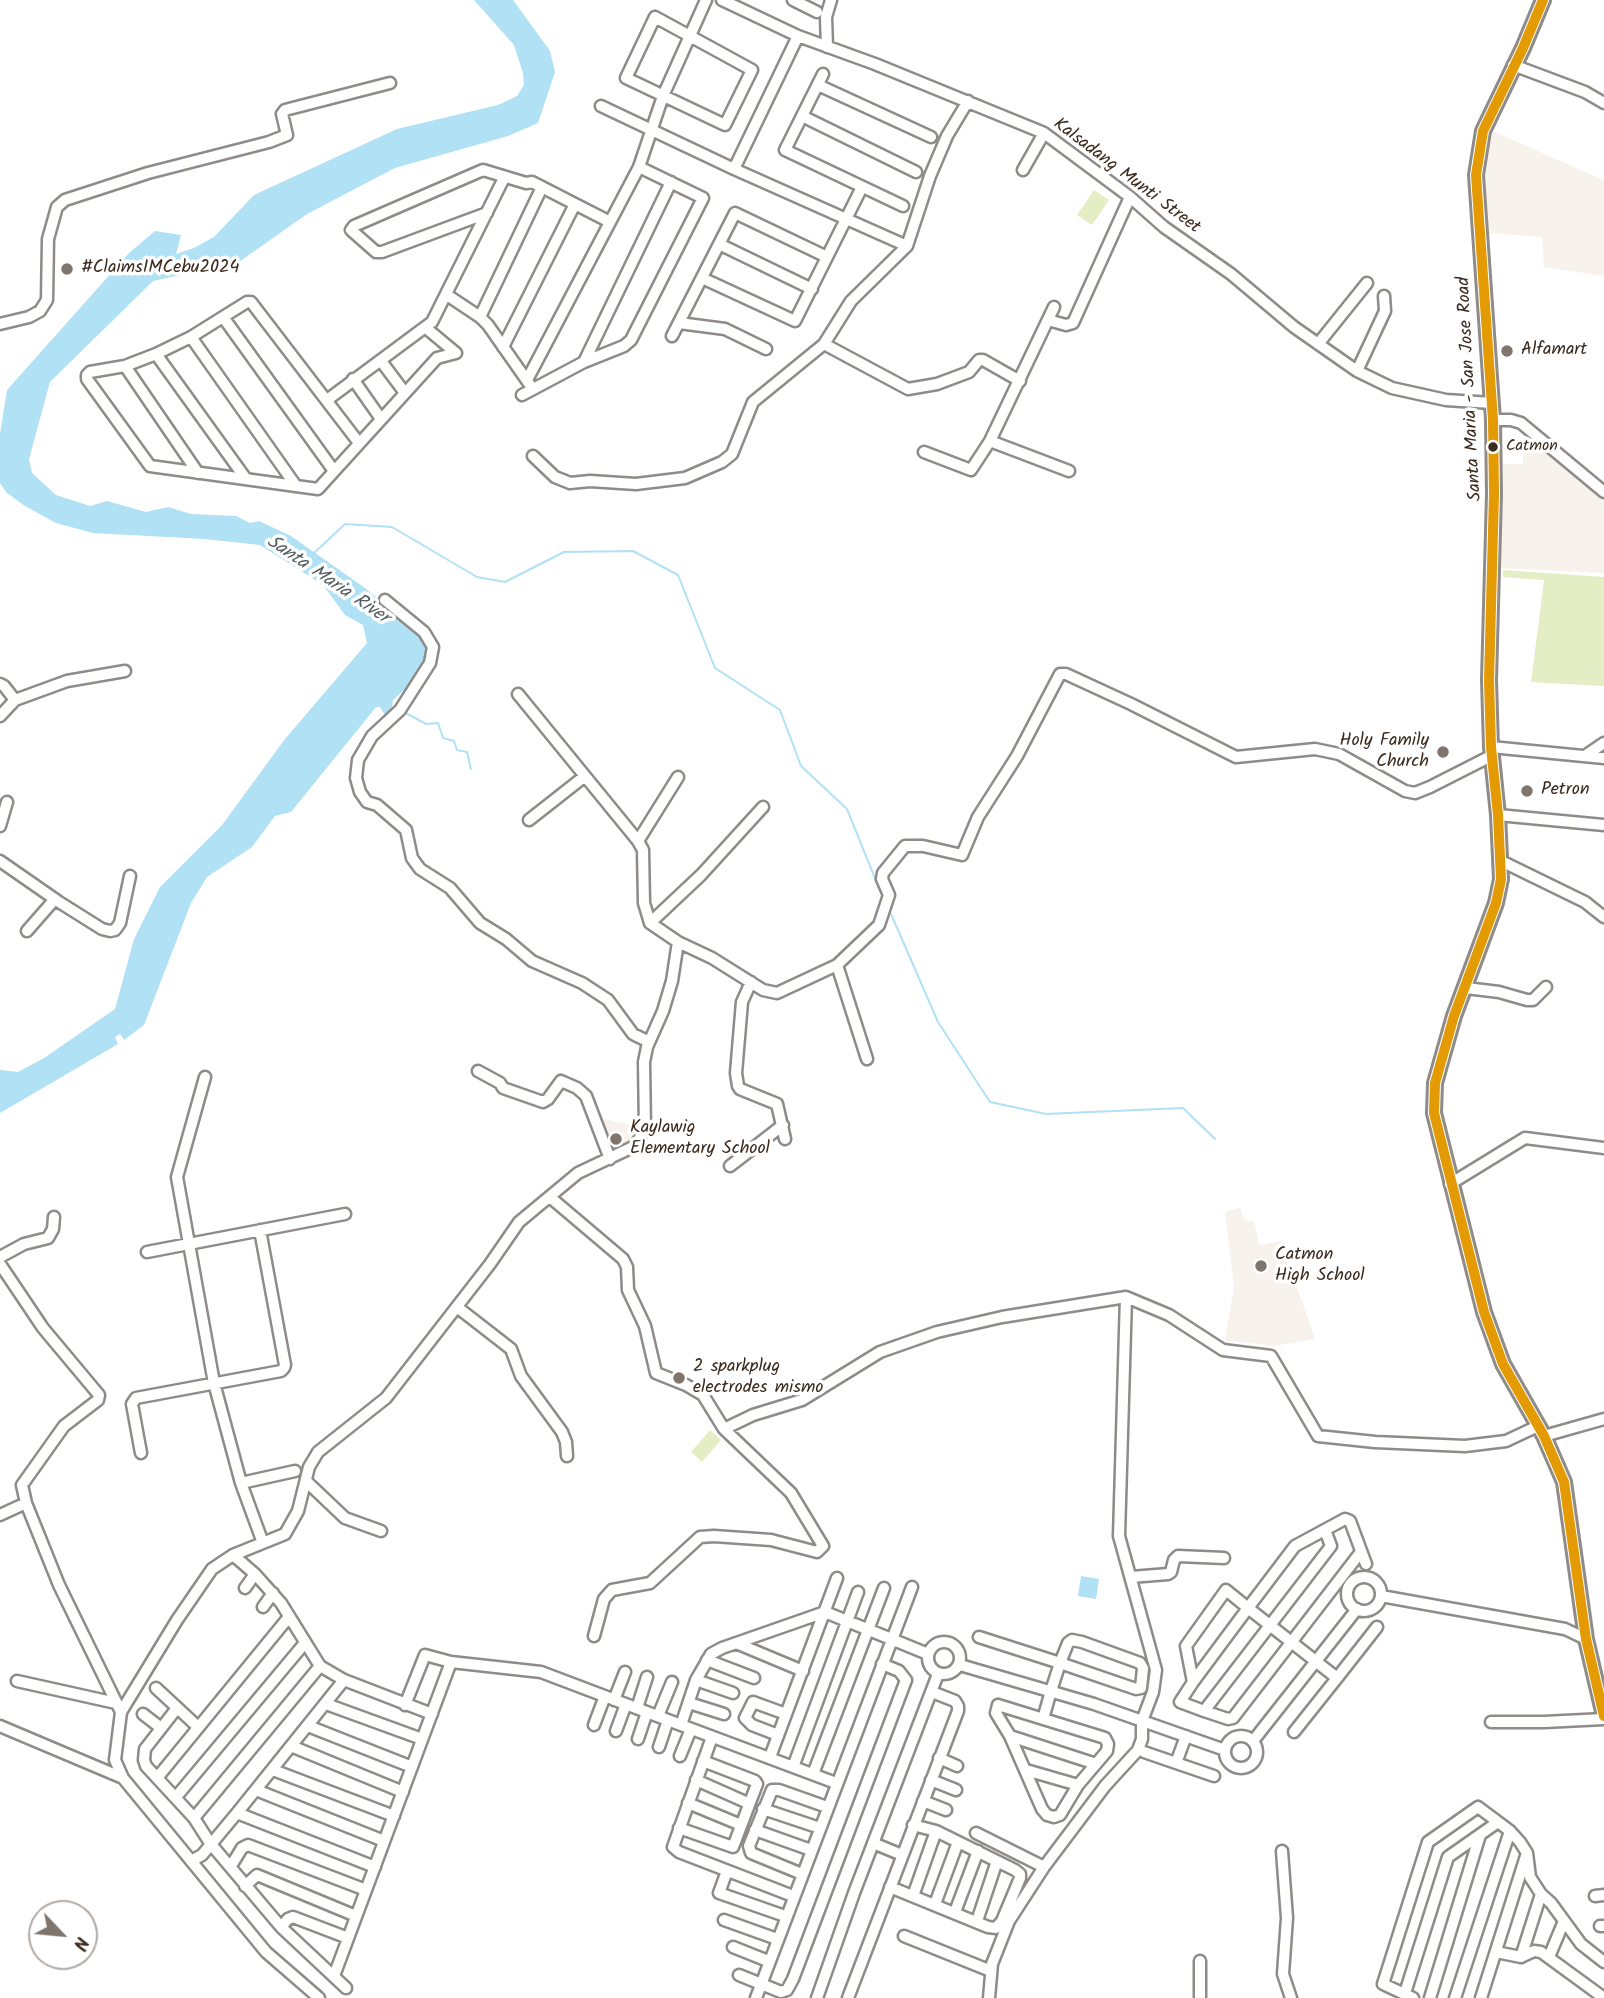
<!DOCTYPE html>
<html>
<head>
<meta charset="utf-8">
<style>
  body { margin:0 }
  #map { position:relative; width:1604px; height:1998px; overflow:hidden; background:#fff; font-family:Kalam,sans-serif }
  canvas { display:block }
  .north { position:absolute; left:28px; top:1900px; width:70px; height:70px; box-sizing:border-box; background:#fff; border:2px solid #b1aaa5; border-radius:50%; rotate:116deg; font-size:19px; font-weight:700; line-height:28px; text-align:center; color:#3b2a1e }
  .north::after { content:''; display:block; margin:auto; width:24px; height:32px; background:#80756d; clip-path:polygon(50% 0,100% 100%,50% 72%,0 100%) }
</style>
</head>
<body>
<div id="map">
<canvas width="1604" height="1998"></canvas>
<div class="north">N</div>
</div>
<script>
const ctx = document.querySelector('canvas').getContext('2d');
ctx.lineJoin = 'round';
function fillPath(path, color) {
  ctx.fillStyle = color;
  ctx.fill(path, 'evenodd');
}
function poly(rows) {
  const path = new Path2D();
  for (const r of rows) {
    if (r.length === 3) {
      path.moveTo(r[0] + r[2], r[1]);
      path.arc(r[0], r[1], r[2], 0, 2 * Math.PI);
      continue;
    }
    path.moveTo(r[0], r[1]);
    for (let i = 2; i < r.length; i += 2) path.lineTo(r[i], r[i + 1]);
  }
  return path;
}
function trace(path, color, width, dash) {
  ctx.strokeStyle = color;
  ctx.lineWidth = width;
  ctx.lineCap = dash ? 'butt' : 'round';
  ctx.setLineDash(dash || []);
  ctx.stroke(path);
}
function write(font, color, halo, rows, align = 'center') {
  ctx.font = font + ' Kalam,sans-serif';
  ctx.lineWidth = 7;
  ctx.setLineDash([]);
  ctx.textBaseline = 'middle';
  ctx.strokeStyle = halo;
  ctx.fillStyle = color;
  for (const [text, x, y, turn = 0] of rows) {
    ctx.save();
    ctx.translate(x, y);
    ctx.rotate((+turn || 0) * Math.PI / 180);
    ctx.textAlign = isNaN(turn) ? turn : align;
    if (halo) ctx.strokeText(text, 0, 0);
    ctx.fillText(text, 0, 0);
    ctx.restore();
  }
}
fillPath(poly([
  [1492,131,1604,180,1604,276,1544,267,1542,237,1487,233,1484,185],
  [1548,449,1594,485,1604,497,1604,573,1497,568,1503,464,1523,464,1523,451],
  [599,1118,639,1127,637,1136,631,1143,604,1155],
  [1240,1208,1244,1220,1254,1221,1259,1245,1281,1241,1315,1339,1274,1346,1225,1340,1234,1287,1225,1212]
]), '#f7f2eb');
fillPath(poly([
  [1094,190,1109,200,1092,225,1077,215],
  [1503,570,1604,577,1604,686,1531,682,1544,580,1503,577],
  [710,1430,721,1440,702,1462,691,1452]
]), '#e5edc4');
fillPath(poly([
  [474,0,513,0,550,51,555,72,538,123,508,136,395,168,307,214,239,262,153,281,50,382,29,459,32,473,56,495,90,506,107,501,146,512,168,507,191,514,236,516,250,523,259,521,291,536,365,588,412,628,427,644,428,655,416,679,393,700,391,713,386,717,380,707,376,707,291,812,275,816,252,847,207,877,191,903,144,1025,124,1040,120,1034,115,1037,118,1044,0,1113,0,1070,18,1072,44,1058,115,1009,134,939,160,887,222,825,285,739,367,643,363,625,345,615,323,585,260,545,205,539,93,533,56,523,25,506,7,493,0,483,0,434,7,390,129,253,155,231,181,235,176,254,194,248,214,237,254,195,397,129,498,105,517,96,524,85,523,73,514,45],
  [1081,1576,1099,1579,1096,1599,1078,1596]
]), '#b0e1f4');
trace(poly([
  [314,553,345,524,392,527,477,577,505,582,564,552,633,551,678,575,715,668,780,710,801,766,847,809,883,898],
  [404,712,426,724,438,723,443,738,454,741,457,750,467,752,471,769],
  [891,914,938,1022,990,1102,1046,1114,1183,1108,1215,1139]
]), '#b0e1f4', 2);
const minor = poly([
  [722,0,798,36,875,64,1044,133,1130,197,1164,227,1231,274,1294,327,1357,371,1392,388,1446,400,1492,403],
  [793,0,817,12],
  [655,17,752,70,725,125,626,78,655,17],
  [827,47,826,17,831,0],
  [1513,65,1585,92,1604,103],
  [823,74,785,150,903,206],
  [818,85,931,137],
  [601,106,734,169,907,246],
  [802,116,916,172],
  [734,169,798,36],
  [1023,170,1044,133],
  [487,213,382,252,376,252,351,230,354,226,483,170,526,183,532,182,610,222],
  [719,244,812,289],
  [702,278,795,321,862,187],
  [447,295,480,317,488,325,530,385],
  [223,317,334,471],
  [480,317,542,187],
  [1048,320,1066,325,1073,323,1130,197],
  [679,323,725,329,766,349],
  [0,324,29,317,40,311,47,300,48,239,57,207,65,200,148,173,269,142,287,135,282,114,285,110,390,83],
  [672,336,735,213,827,257],
  [191,337,296,486],
  [824,344,908,389,937,384,969,372,979,360,983,360,1020,381],
  [1318,344,1367,283],
  [503,347,575,204],
  [156,354,246,479],
  [381,361,405,393],
  [584,362,671,182],
  [125,366,198,473],
  [1357,371,1385,311,1384,296],
  [353,379,381,419],
  [527,380,639,167,663,96,706,0],
  [522,395,584,362,624,346,631,340,703,198,639,167],
  [327,400,432,322,504,178],
  [1493,420,1511,420,1521,423,1604,492],
  [990,441,1069,471],
  [359,443,251,302,247,302,191,337,156,354,125,366,90,372,87,375,87,379,150,466,318,489,437,358,456,353,426,328],
  [924,452,971,470,990,441,1054,307],
  [533,456,555,477,570,483,590,481,636,484,685,478,722,462,732,454,753,402,824,344,851,301,907,246,930,176,947,136,968,101],
  [385,600,424,632,433,647,430,663,400,710,372,736,358,760,356,778,360,792,367,802,377,805,406,830,412,858,420,869,450,888,480,923,506,939,532,961,582,983,608,1000,633,1034,649,1042],
  [0,684,4,686,15,700,67,681,125,671],
  [518,694,638,841],
  [0,716,15,700],
  [1491,747,1604,758],
  [1585,756,1604,743],
  [678,777,638,841,643,850,644,903,650,923,678,942,712,958,763,990,777,993,837,965,879,925,889,895,882,879,883,873,905,846,923,846,962,855,978,817,1017,756,1060,674,1066,674,1131,704,1236,757,1315,749,1339,754,1405,791,1415,793,1430,787,1491,756],
  [1498,815,1604,825],
  [529,820,585,776],
  [0,826,7,802],
  [0,861,59,902,102,929,110,931,115,930,120,923,130,876],
  [1501,861,1585,902,1604,917],
  [650,923,701,875,763,807],
  [27,931,55,899],
  [837,965,867,1059],
  [751,982,742,1002,736,1073,738,1086,740,1089,777,1104,785,1139],
  [1466,988,1499,992,1527,1000,1533,1000,1546,987],
  [478,1071,500,1083,503,1088,543,1102,548,1099,561,1081,577,1088,586,1096,610,1159],
  [205,1077,177,1177,214,1383,241,1483,263,1543],
  [730,1166,783,1125],
  [1450,1184,1525,1138,1604,1148],
  [551,1198,623,1259,627,1267,628,1290,645,1326,656,1373,686,1385,703,1395,724,1429,791,1493,823,1546,817,1552,771,1540,714,1536,700,1537,650,1583,612,1590,604,1599,594,1636],
  [147,1252,345,1214],
  [0,1257,24,1244,48,1238,53,1229,54,1217],
  [0,1264,43,1328,99,1395,98,1400,64,1426,22,1485,26,1503,59,1585,121,1712],
  [457,1307,511,1349,521,1376,562,1432,566,1442,567,1456],
  [724,1429,753,1415,802,1400,880,1352,937,1332,1002,1317,1126,1297,1169,1315,1223,1350,1271,1356,1318,1436,1375,1442,1465,1446,1506,1441,1538,1426],
  [1544,1436,1604,1419],
  [141,1453,132,1404,136,1398,281,1371,284,1368,285,1365,260,1230],
  [306,1481,345,1518,381,1531],
  [241,1483,295,1471],
  [0,1515,26,1503],
  [1325,1530,1331,1546,1204,1711,1228,1719,1233,1718,1360,1553],
  [233,1555,255,1574,281,1603,320,1666,344,1680,432,1714],
  [1131,1577,1168,1574,1171,1572,1174,1560,1178,1556,1224,1558],
  [1364,1594,17],
  [245,1588,255,1574],
  [1381,1596,1565,1629,1586,1639],
  [263,1607,273,1593],
  [979,1637,1060,1663,1136,1689,1141,1688,1143,1668,1140,1663,1082,1642,1072,1640,1068,1643,1060,1663,1051,1691,1043,1719],
  [944,1658,16],
  [736,1643,803,1671],
  [707,1660,754,1678],
  [960,1665,1094,1704,1225,1750],
  [1337,1678,1377,1627],
  [696,1680,733,1693],
  [17,1681,116,1703],
  [1193,1682,1180,1702,1204,1711],
  [156,1688,198,1727],
  [614,1700,625,1672],
  [689,1703,724,1714],
  [326,1704,422,1739],
  [405,1705,425,1655,451,1662,541,1672,681,1725,696,1680,711,1654,722,1648,825,1612,928,1654],
  [998,1705,1105,1738,1108,1744,1107,1751,1078,1785,1060,1815,1054,1817,1047,1815,1042,1809,1010,1736,996,1713,998,1705],
  [177,1708,145,1749,144,1760,146,1766,194,1818,210,1843,281,1927,346,1988],
  [637,1708,647,1677],
  [143,1714,161,1728],
  [658,1716,672,1682],
  [1491,1722,1544,1722,1604,1719],
  [594,1725,605,1696],
  [681,1725,836,1783],
  [0,1726,123,1778],
  [308,1726,412,1767],
  [616,1731,626,1704],
  [1294,1732,1337,1678,1248,1608,1226,1590,1186,1646,1193,1682,1248,1608,1295,1546,1345,1519,1350,1521,1366,1564],
  [778,1735,752,1725,745,1718,753,1702,786,1714],
  [1241,1752,16],
  [1010,1736,1096,1764],
  [1186,1736,1176,1763,1214,1776],
  [712,1737,673,1847,679,1852,793,1896],
  [638,1739,647,1712],
  [1253,1741,1357,1609],
  [291,1746,403,1792],
  [659,1747,668,1720],
  [1144,1752,1176,1763],
  [680,1756,691,1729],
  [770,1757,837,1578],
  [939,1758,957,1766],
  [793,1767,858,1592],
  [273,1770,394,1816],
  [1026,1770,1078,1785],
  [813,1774,884,1588],
  [157,1778,288,1618],
  [696,1780,748,1803],
  [931,1780,956,1790],
  [256,1790,384,1841],
  [176,1797,304,1644],
  [923,1801,946,1810],
  [688,1803,741,1825],
  [763,1809,820,1828],
  [237,1813,375,1867],
  [194,1818,320,1666],
  [679,1828,733,1847,757,1784,755,1781,703,1761],
  [755,1830,811,1850],
  [976,1833,1044,1867],
  [873,1843,902,1855],
  [1282,1851,1287,1918,1283,1974,1291,1998],
  [191,1861,202,1855,237,1813,344,1680],
  [231,1866,242,1848,248,1845,366,1890],
  [727,1871,719,1893,785,1916],
  [802,1874,751,1853,749,1846,772,1790,779,1790,827,1807],
  [245,1886,257,1875,356,1916],
  [890,1887,988,1927,996,1928,1002,1921,1020,1878,1020,1874,1015,1870,936,1831,913,1825],
  [913,1896,936,1831],
  [1595,1896,1604,1895],
  [935,1904,958,1842],
  [955,1912,978,1851],
  [724,1920,777,1939],
  [977,1921,997,1861],
  [1600,1926,1604,1926],
  [281,1927,288,1919,293,1917,348,1938],
  [904,1936,991,1971],
  [733,1947,768,1961],
  [1496,1952,1521,1957,1534,1951,1541,1952,1604,1998],
  [1521,1957,1541,1894],
  [1549,1957,1564,1921],
  [739,1975,781,1992,787,1990,793,1979,906,1680,899,1671,882,1664],
  [334,1976,451,1662],
  [1405,1993,1448,1857,1498,1822],
  [319,1998,266,1952,123,1778,115,1760,121,1712,177,1620,212,1569,233,1555,285,1534,298,1511,309,1467,318,1452,386,1398,490,1264,519,1222,578,1173,635,1146,645,1130,644,1062,647,1047,663,1011,672,981,678,942],
  [756,1998,912,1587],
  [817,1998,854,1893,938,1674],
  [848,1998,958,1711,958,1706,955,1701,932,1692],
  [989,1998,992,1964,1009,1921,1044,1867,1105,1786,1138,1750,1142,1739,1142,1721,1153,1692,1156,1670,1119,1536,1126,1297],
  [1200,1998,1200,1961],
  [1413,1998,1383,1984,1428,1842,1478,1807,1510,1831,1520,1842,1527,1853,1530,1877,1541,1894,1551,1903,1581,1944,1604,1962],
  [1430,1998,1480,1835],
  [1455,1998,1510,1831],
  [1481,1998,1526,1856]
]);
const major = poly([
  [1543,0,1523,48,1483,131,1476,175,1493,420,1494,494,1489,680,1491,747,1498,815,1501,879,1496,903,1454,1016,1435,1083,1434,1113,1484,1312,1503,1364,1544,1436,1564,1482,1586,1639,1604,1716]
]);
trace(minor, '#8e8b88', 15);
trace(major, '#8e8b88', 18);
trace(minor, '#fff', 10);
trace(major, '#fff', 12);
trace(poly([
  [1543,0,1523,48,1483,131,1476,175,1493,420,1494,494,1489,680,1491,747,1498,815,1501,879,1496,903,1454,1016,1435,1083,1434,1113,1484,1312,1503,1364,1544,1436,1564,1482,1586,1639,1604,1716]
]), '#e49a03', 10);
for (const [x, y, r, color] of [
  [67,269,7,"#80756d"],
  [1507,351,7,"#80756d"],
  [1493,447,6,"#3b2a1e"],
  [1443,752,7,"#80756d"],
  [1527,791,7,"#80756d"],
  [616,1139,7,"#80756d"],
  [1261,1266,7,"#80756d"],
  [679,1378,7,"#80756d"]
]) {
  const dot = new Path2D();
  dot.arc(x, y, r, 0, 2 * Math.PI);
  ctx.fillStyle = color;
  ctx.fill(dot);
  trace(dot, '#fff', 2.5);
}
write('16px', '#3b2a1e', '#fff', [
  ["Catmon",1506,447]
], 'left');
write('18px', '#3b2a1e', '#fff', [
  ["Kalsadang Munti Street",1126,177,37],
  ["Santa Maria - San Jose Road",1471,389,-93]
]);
write('18px', '#3b2a1e', '#fff', [
  ["#ClaimsIMCebu2024",81,269],
  ["Alfamart",1521,351],
  ["Holy Family",1429,742,"right"],
  ["Church",1429,763,"right"],
  ["Petron",1541,791],
  ["Kaylawig",630,1129],
  ["Elementary School",630,1150],
  ["Catmon",1275,1256],
  ["High School",1275,1277],
  ["2 sparkplug",693,1368],
  ["electrodes mismo",693,1389]
], 'left');
write('italic 19px', '#545d5d', '#fff', [
  ["Santa Maria River",327,581,34]
]);
</script>
</body>
</html>
